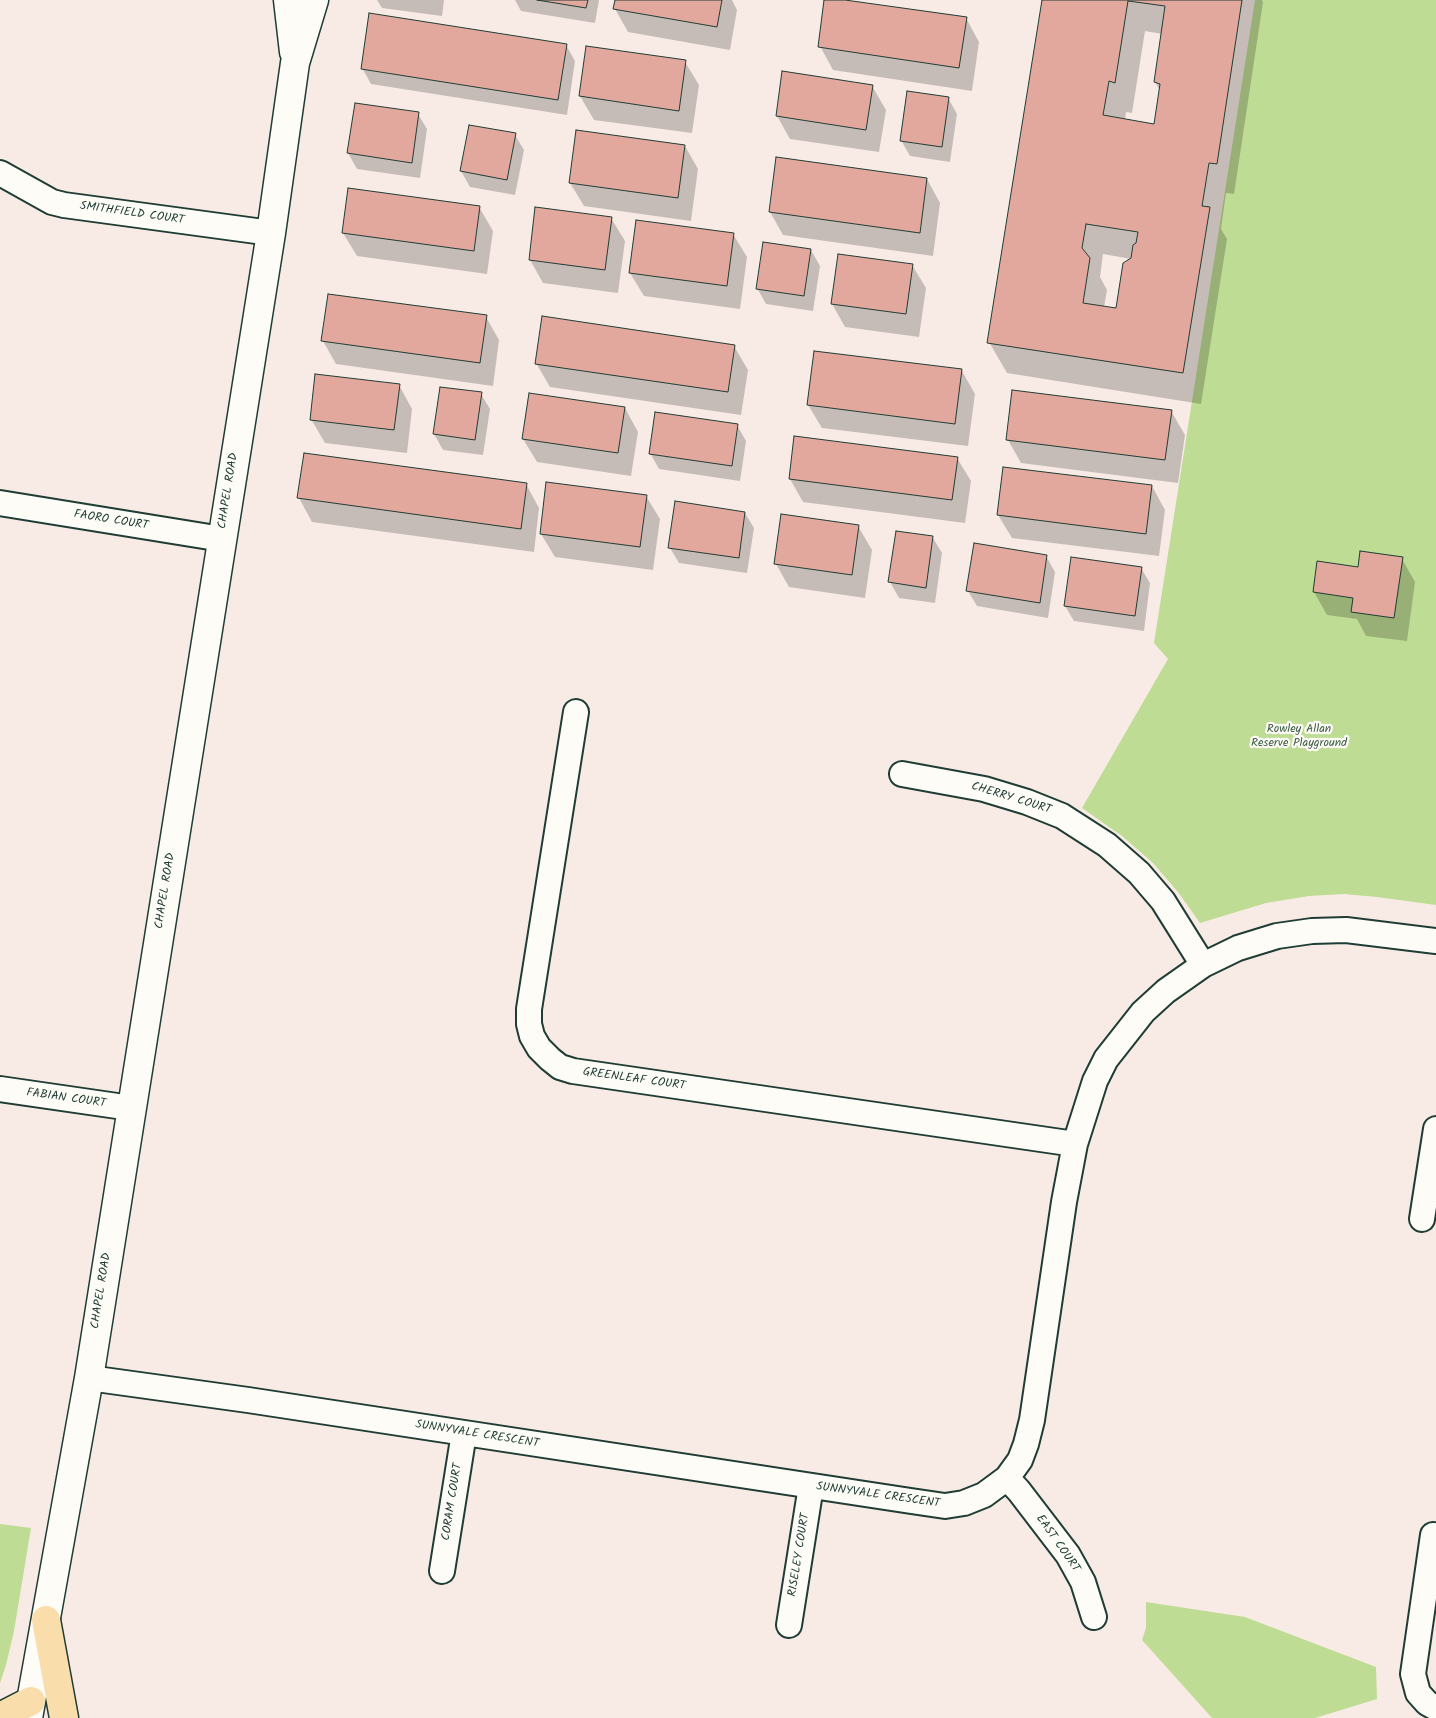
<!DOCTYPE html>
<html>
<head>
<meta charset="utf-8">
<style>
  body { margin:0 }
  canvas { display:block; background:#f8ebe5 }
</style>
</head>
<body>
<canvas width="1436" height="1718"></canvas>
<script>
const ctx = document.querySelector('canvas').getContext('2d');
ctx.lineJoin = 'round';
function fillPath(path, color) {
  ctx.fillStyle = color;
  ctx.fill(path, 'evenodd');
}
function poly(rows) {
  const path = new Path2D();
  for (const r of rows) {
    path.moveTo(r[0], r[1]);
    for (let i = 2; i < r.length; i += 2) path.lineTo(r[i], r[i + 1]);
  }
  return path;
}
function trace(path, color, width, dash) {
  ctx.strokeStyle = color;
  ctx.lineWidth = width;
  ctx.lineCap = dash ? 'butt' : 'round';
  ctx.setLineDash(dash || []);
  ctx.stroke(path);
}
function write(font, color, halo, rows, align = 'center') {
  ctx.font = font + ' Kalam,sans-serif';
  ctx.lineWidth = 4.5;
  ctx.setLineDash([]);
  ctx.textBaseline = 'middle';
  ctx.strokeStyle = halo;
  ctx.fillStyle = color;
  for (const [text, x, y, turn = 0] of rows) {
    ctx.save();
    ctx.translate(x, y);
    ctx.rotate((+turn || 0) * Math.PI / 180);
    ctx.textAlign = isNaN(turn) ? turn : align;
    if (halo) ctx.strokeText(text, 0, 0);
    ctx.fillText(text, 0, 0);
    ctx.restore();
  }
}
fillPath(poly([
  [1255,0,1436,0,1436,905,1377,897,1344,894,1309,896,1266,903,1200,923,1178,892,1153,863,1122,836,1082,808,1168,659,1154,643],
  [0,1524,31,1528,14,1631,6,1665,0,1683],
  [1146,1602,1245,1617,1376,1667,1377,1699,1315,1718,1212,1718,1142,1640,1146,1628]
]), '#bfdc94');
fillPath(poly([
  [377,0,444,0,442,16,382,8],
  [515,0,599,0,595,23,521,11],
  [616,0,732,0,737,10,730,50,628,32,615,9],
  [826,0,836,0,966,18,979,42,972,91,833,70,820,46],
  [1043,0,1262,0,1263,2,1234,194,1226,193,1221,229,1227,239,1201,404,1007,373,989,342],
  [1145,31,1162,34,1155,82,1160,91,1155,125,1125,120,1126,112,1132,113],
  [1103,254,1131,259,1118,310,1104,307,1107,290,1100,277],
  [566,45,575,61,567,115,371,84,362,68],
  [587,48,685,62,699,85,692,133,594,120,580,96],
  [872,86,886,110,879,152,790,139,777,116],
  [948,98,957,114,950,162,910,156,901,140],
  [418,114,427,129,420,178,357,169,348,153],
  [515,135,524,150,515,195,470,187,461,171],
  [685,146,698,169,691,221,584,206,570,183],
  [927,179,940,203,933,256,783,235,770,212],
  [479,207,493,231,487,274,357,256,343,233],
  [611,218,625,241,618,293,543,283,530,260],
  [733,234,747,257,740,309,644,296,630,273],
  [811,250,820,266,813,311,766,304,757,288],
  [912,265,926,288,919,337,845,327,832,304],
  [486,317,499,340,493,386,336,364,323,341],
  [734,346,748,370,741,415,550,387,536,363],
  [962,371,975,394,968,446,822,428,808,405],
  [399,385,412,409,407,453,325,443,311,419],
  [481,394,490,409,483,455,443,450,434,434],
  [625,408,638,432,631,476,537,462,523,439],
  [1171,411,1185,435,1178,483,1021,463,1008,440],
  [737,425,746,441,740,481,659,469,650,453],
  [957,458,971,481,965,523,803,502,790,479],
  [526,484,539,508,534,552,312,522,299,498],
  [1152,486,1165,510,1159,556,1012,538,998,515],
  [646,496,660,519,653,570,555,557,541,534],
  [745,513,754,528,747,573,679,563,670,548],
  [858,526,872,550,865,598,789,587,776,564],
  [933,538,942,553,935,603,899,598,890,582],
  [1046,556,1055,572,1048,618,977,606,968,591],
  [1402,559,1415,582,1407,641,1366,636,1357,619,1327,615,1314,592,1359,568],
  [1141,568,1150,583,1144,631,1074,621,1065,606]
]), '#0003');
const building = poly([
  [537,0,588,0,586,8,537,0],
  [615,0,722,0,717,27,613,9,615,0],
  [824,0,845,0,967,17,959,68,818,47,824,0],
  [1042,0,1242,0,1217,164,1209,163,1202,206,1210,207,1183,373,987,343,1042,0],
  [1128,1,1165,6,1154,82,1160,84,1154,124,1103,115,1109,81,1115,83,1128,1],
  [1086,224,1138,232,1136,243,1133,245,1131,258,1123,263,1116,308,1083,303,1090,258,1082,248,1086,224],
  [369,13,567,44,558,100,361,69,369,13],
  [586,46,686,60,679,111,579,96,586,46],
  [782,71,873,85,866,130,776,116,782,71],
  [907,91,949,97,942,147,900,141,907,91],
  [355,103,419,112,412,163,347,153,355,103],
  [469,125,516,133,507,180,460,171,469,125],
  [576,130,685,145,678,198,569,183,576,130],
  [776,157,927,178,920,233,769,212,776,157],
  [348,188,480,206,474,251,342,233,348,188],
  [535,207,612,217,605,270,529,260,535,207],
  [636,220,734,233,727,286,629,273,636,220],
  [763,242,811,249,804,296,756,289,763,242],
  [838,254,913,264,906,314,831,304,838,254],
  [328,294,487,315,480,363,321,341,328,294],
  [542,316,735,345,728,392,535,364,542,316],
  [814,351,962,369,955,424,807,405,814,351],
  [315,374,400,384,394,430,310,420,315,374],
  [440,387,482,392,475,440,433,434,440,387],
  [1012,390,1172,410,1165,460,1006,440,1012,390],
  [529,393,625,407,618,453,522,439,529,393],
  [655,412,738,424,732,466,649,454,655,412],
  [794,436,958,457,952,500,789,479,794,436],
  [304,453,527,483,521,529,297,498,304,453],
  [1003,467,1152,485,1146,534,997,515,1003,467],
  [546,482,647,495,640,547,540,534,546,482],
  [675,501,745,512,739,558,668,548,675,501],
  [781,514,859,525,852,575,774,564,781,514],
  [896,531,933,536,926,588,888,582,896,531],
  [974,543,1047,555,1040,603,966,591,974,543],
  [1360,551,1403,557,1394,618,1351,612,1353,598,1313,592,1317,561,1358,567,1360,551],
  [1071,557,1142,567,1135,616,1064,606,1071,557]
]);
fillPath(building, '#e2a89e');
trace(building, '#1f3d34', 1);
const street = poly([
  [0,173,52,202,64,205,271,233],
  [0,503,222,539],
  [576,712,529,1009,529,1024,532,1036,539,1048,550,1059,560,1067,573,1071,1075,1144],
  [902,774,984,789,1027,802,1062,816,1107,845,1139,873,1163,901,1203,965],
  [0,1089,131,1108],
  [1422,1219,1436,1129],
  [89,1378,248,1400,911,1501,945,1506,964,1503,984,1495,1007,1478,1020,1460,1026,1444,1032,1420,1064,1202,1075,1144,1095,1081,1106,1059,1143,1012,1166,991,1203,965,1238,948,1277,936,1312,931,1346,930,1436,941],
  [1007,1478,1019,1491,1068,1555,1083,1582,1094,1617],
  [1433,1535,1413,1674,1418,1693,1427,1703,1436,1708],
  [442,1571,464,1433],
  [789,1625,811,1486]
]);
const secondary = poly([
  [288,0,294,52],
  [28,1718,89,1378,271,233,295,63,314,0]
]);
const highway = poly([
  [46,1620,64,1718],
  [0,1717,31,1701]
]);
trace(street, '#1f3d34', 28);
trace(secondary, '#1f3d34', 31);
trace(highway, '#1f3d34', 31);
trace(street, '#fdfcf7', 24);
trace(secondary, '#fdfcf7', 28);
trace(highway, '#f9deab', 28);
write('12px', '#1f3d34', '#fdfcf7', [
  ["SMITHFIELD COURT",132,214,8],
  ["CHAPEL ROAD",229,491,-81],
  ["FAORO COURT",111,521,9],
  ["CHERRY COURT",1011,799,17],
  ["CHAPEL ROAD",166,891,-81],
  ["GREENLEAF COURT",634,1080,8],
  ["FABIAN COURT",66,1099,8],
  ["CHAPEL ROAD",102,1291,-81],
  ["SUNNYVALE CRESCENT",477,1435,9],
  ["SUNNYVALE CRESCENT",878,1496,8],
  ["CORAM COURT",453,1502,-81],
  ["EAST COURT",1057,1544,55],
  ["RISELEY COURT",800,1555,-81]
]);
write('12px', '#3f5d47', '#fdfcf7', [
  ["Rowley Allan",1299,730],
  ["Reserve Playground",1299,744]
]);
</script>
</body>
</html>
